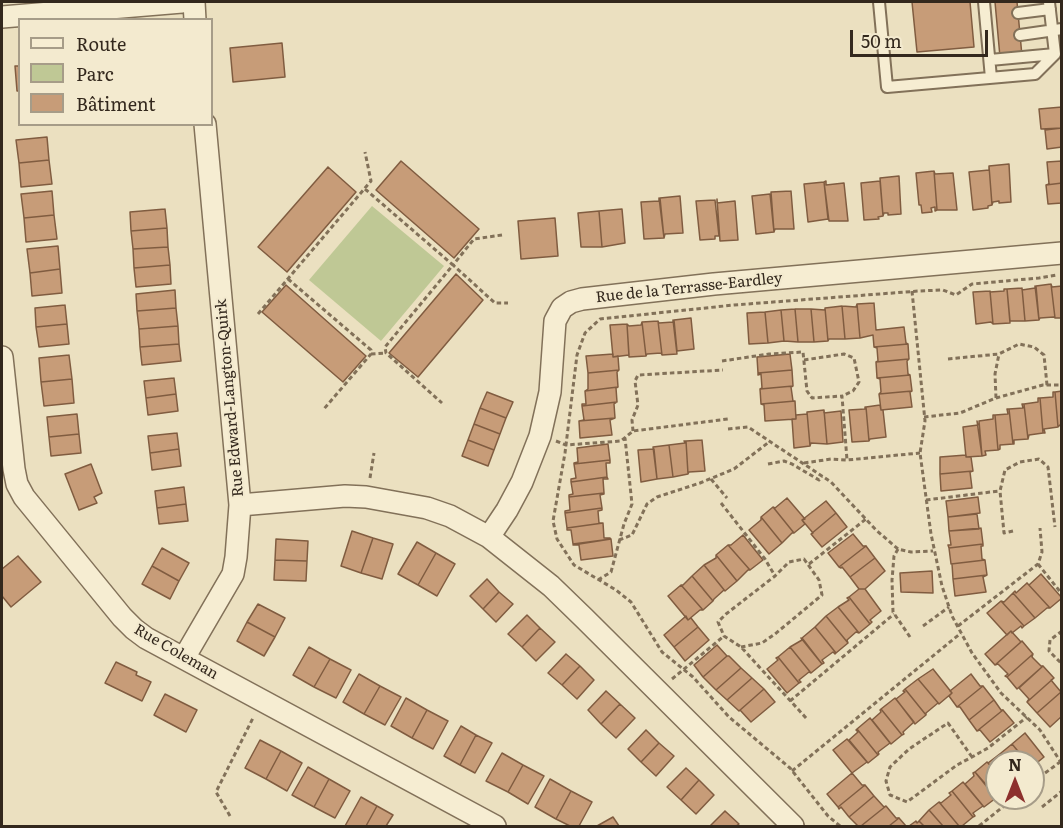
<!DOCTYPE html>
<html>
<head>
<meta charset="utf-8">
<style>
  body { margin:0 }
  #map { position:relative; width:1063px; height:828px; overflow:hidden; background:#ebe0c0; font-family:Literata,serif }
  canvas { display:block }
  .frame { position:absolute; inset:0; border:3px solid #33281d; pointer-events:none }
  .legend { position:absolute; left:18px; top:18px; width:195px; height:108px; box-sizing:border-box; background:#f3eacf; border:2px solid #a69c88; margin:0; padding:8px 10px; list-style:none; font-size:18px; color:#33281d }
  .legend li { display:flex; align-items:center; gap:12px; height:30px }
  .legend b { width:30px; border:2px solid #a69c88 }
  .north { position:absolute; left:985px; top:750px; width:60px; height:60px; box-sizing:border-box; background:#f3eacf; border:2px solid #a69c88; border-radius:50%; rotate:0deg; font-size:16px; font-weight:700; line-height:24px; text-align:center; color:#33281d }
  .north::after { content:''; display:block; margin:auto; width:21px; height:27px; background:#8d302d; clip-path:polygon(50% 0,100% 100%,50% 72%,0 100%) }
  .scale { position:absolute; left:850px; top:30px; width:138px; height:27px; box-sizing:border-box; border:3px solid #33281d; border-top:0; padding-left:8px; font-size:18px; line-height:21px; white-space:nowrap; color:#33281d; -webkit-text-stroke:4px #f3eacf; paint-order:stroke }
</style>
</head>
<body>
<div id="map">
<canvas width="1063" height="828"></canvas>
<div class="frame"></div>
<ul class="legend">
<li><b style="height:8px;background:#f6edd2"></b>Route</li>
<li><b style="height:16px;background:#bfc895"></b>Parc</li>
<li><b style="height:16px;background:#c79c78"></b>Bâtiment</li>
</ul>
<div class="north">N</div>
<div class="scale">50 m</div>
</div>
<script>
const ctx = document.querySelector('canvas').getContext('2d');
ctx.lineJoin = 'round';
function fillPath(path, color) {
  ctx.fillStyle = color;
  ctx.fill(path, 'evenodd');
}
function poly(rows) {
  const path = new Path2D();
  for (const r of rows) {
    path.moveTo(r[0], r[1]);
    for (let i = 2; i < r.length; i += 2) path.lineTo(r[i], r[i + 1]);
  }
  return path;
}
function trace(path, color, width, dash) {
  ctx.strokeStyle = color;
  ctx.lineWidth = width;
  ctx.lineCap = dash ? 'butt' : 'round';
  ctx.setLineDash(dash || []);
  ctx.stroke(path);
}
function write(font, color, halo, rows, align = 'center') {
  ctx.font = font + ' Literata,serif';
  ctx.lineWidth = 4.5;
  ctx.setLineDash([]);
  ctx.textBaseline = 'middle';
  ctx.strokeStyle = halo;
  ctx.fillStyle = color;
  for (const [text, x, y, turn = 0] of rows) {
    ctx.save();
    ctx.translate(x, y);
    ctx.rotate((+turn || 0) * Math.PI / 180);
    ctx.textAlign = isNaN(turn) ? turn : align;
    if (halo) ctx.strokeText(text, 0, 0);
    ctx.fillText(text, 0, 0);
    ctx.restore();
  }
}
fillPath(poly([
  [372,206,444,266,381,341,309,280]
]), '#bfc895');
const building = poly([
  [912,2,970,2,974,47,917,52,912,2],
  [995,2,1017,2,1022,56,1000,57,995,2],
  [282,43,285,77,233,82,230,48,282,43],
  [15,66,20,66,20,91,17,91,15,66],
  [1062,107,1062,128,1041,129,1039,109,1062,107],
  [1062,128,1062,147,1047,149,1045,130,1062,128],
  [47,137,49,160,19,163,16,140,47,137],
  [49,160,52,184,21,187,19,163,49,160],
  [401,161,479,229,454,258,376,190,401,161],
  [1062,161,1062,183,1046,185,1049,184,1047,162,1062,161],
  [1009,164,1011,202,999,203,999,201,993,202,992,205,989,166,1009,164],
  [989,166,992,205,988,206,988,208,973,210,969,172,989,170,989,166],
  [328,167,356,192,287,272,258,247,328,167],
  [934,171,937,210,935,211,935,207,931,208,932,212,922,213,921,205,919,205,916,173,934,171],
  [934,171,935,174,953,173,957,210,937,210,934,171],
  [899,176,901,214,888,215,888,213,884,213,883,216,880,178,899,176],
  [826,181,826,185,844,183,848,221,829,221,824,182,826,181],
  [880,181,883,216,878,217,879,219,864,220,861,183,880,181],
  [824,182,828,219,808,222,804,184,824,182],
  [1062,183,1062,203,1048,204,1046,185,1062,183],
  [52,191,54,215,24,218,21,194,52,191],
  [791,191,794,229,775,229,774,232,771,192,791,191],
  [770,194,774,232,756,234,752,196,770,194],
  [680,196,683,233,665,234,664,238,660,198,680,196],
  [659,198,664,238,644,239,641,202,659,201,659,198],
  [717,199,717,203,735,201,738,240,720,241,717,199],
  [715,200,719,236,715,236,715,239,700,240,696,201,715,200],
  [165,209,167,228,131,231,130,212,165,209],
  [622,209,625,243,602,247,599,211,622,209],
  [599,211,602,247,581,247,578,213,599,211],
  [54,215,57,239,26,242,24,218,54,215],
  [555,218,558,256,521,259,518,221,555,218],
  [167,228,168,247,133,249,131,231,167,228],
  [58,246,60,269,30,273,27,249,58,246],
  [168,247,170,265,134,268,133,249,168,247],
  [170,265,171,284,136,287,134,268,170,265],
  [60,269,62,293,32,296,30,273,60,269],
  [456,274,483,300,418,377,389,353,456,274],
  [1051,284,1055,318,1054,317,1040,318,1039,320,1036,286,1051,284],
  [1051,284,1052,287,1062,286,1062,318,1055,318,1051,284],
  [286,285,366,356,343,382,262,312,286,285],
  [1035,286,1039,320,1025,321,1022,288,1022,290,1035,288,1035,286],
  [1022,288,1025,321,1010,321,1007,289,1022,288],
  [1004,289,1007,289,1010,323,993,324,990,291,990,292,1004,291,1004,289],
  [175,290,176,308,137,311,136,294,175,290],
  [990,291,993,324,991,322,976,324,973,292,990,291],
  [874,303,876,330,904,327,906,343,908,344,874,347,873,335,860,338,857,304,874,303],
  [857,304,860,338,845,339,842,306,856,307,857,304],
  [65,305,67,324,36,327,35,308,65,305],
  [842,306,845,339,829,339,828,341,825,308,842,306],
  [176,308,178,326,139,329,137,311,176,308],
  [825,308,828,341,814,342,811,309,825,310,825,308],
  [795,309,798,342,784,341,781,310,795,309],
  [795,309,811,309,814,342,798,342,795,309],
  [781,310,784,341,768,343,765,312,781,310],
  [765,312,768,343,749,344,747,313,765,312],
  [691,318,694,349,677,351,674,320,691,318],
  [673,320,677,354,662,355,658,321,659,323,673,322,673,320],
  [658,321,662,355,661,353,647,354,646,356,642,322,658,321],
  [642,322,646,356,629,357,627,324,629,326,641,325,642,322],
  [67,324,69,344,39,347,36,327,67,324],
  [627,324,629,355,613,357,610,325,627,324],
  [178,326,179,344,140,347,139,329,178,326],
  [179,344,181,361,142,365,140,347,179,344],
  [908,344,909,359,876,362,878,361,877,348,874,347,908,344],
  [613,354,613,357,618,356,619,370,588,373,586,356,613,354],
  [790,354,792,370,758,373,757,357,790,354],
  [69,355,72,379,41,382,39,358,69,355],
  [909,359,907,361,908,374,910,375,877,378,876,362,909,359],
  [619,370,617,372,618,387,585,391,588,389,588,373,619,370],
  [792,370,793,386,760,389,762,388,761,374,758,375,758,373,792,370],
  [910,375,912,391,879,394,881,392,880,379,877,378,910,375],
  [174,378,176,394,146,398,144,381,174,378],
  [72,379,74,403,44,406,41,382,72,379],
  [793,386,791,387,793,401,795,401,761,404,760,389,793,386],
  [618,387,616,388,617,402,582,406,582,404,586,404,585,391,618,387],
  [912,391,910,392,912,407,881,410,879,394,912,391],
  [1062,391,1062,423,1058,427,1055,392,1062,391],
  [487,392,513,402,506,418,480,408,487,392],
  [1053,392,1055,392,1058,427,1044,429,1045,433,1043,433,1040,398,1053,397,1053,392],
  [176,394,178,411,148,415,146,398,176,394],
  [1038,398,1040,398,1043,433,1029,435,1028,439,1024,404,1038,402,1038,398],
  [795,401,796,419,765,421,764,405,761,404,795,401],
  [617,402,614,404,615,418,579,421,584,420,582,406,617,402],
  [1022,404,1024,404,1028,439,1014,440,1014,444,1013,444,1009,409,1023,408,1022,404],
  [880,405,881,410,883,410,886,437,870,439,869,441,866,407,880,405],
  [865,407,866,407,869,441,852,442,849,410,865,409,865,407],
  [480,408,506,418,500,434,474,424,480,408],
  [1007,409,1009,409,1013,444,1000,445,1000,449,998,450,995,415,1008,414,1007,409],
  [824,410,824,413,841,411,843,442,827,444,824,410],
  [824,410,827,444,811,443,810,446,807,412,824,410],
  [807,412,810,446,794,448,792,419,796,419,796,415,807,414,807,412],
  [77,414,79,434,49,437,47,417,77,414],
  [993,415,995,415,998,450,985,451,986,455,982,456,979,421,993,419,993,415],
  [615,418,610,420,612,435,580,438,579,421,615,418],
  [977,421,982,456,966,457,963,427,978,425,977,421],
  [474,424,500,434,494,450,468,440,474,424],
  [177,433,179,449,150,453,148,436,177,433],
  [79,434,81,453,51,456,49,437,79,434],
  [468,440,494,450,488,466,462,456,468,440],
  [702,440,705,471,689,472,688,474,686,441,702,440],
  [684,441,686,441,688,474,673,477,669,445,685,443,684,441],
  [608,444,610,460,574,464,574,463,578,462,577,448,608,444],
  [669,445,673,477,657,479,653,447,669,445],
  [179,449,181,466,152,470,150,453,179,449],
  [654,449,657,479,641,482,638,450,654,449],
  [966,455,966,457,971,457,973,471,940,474,940,457,966,455],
  [610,460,610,463,606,463,607,477,571,482,571,479,576,478,574,464,610,460],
  [91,464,102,493,94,497,97,503,79,510,65,474,91,464],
  [973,471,970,472,972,488,941,491,940,474,973,471],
  [607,477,608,479,603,479,604,493,569,497,569,495,573,494,571,482,607,477],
  [184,487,186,504,157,508,155,491,184,487],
  [604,493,604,494,600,495,602,508,565,513,565,511,570,510,569,497,604,493],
  [978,497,980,513,948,517,946,501,978,497],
  [787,498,805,519,802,520,805,524,794,533,773,507,775,508,787,498],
  [826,501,836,513,811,534,813,533,802,520,826,501],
  [186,504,188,521,159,524,157,508,186,504],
  [773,507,794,533,792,533,782,543,761,517,773,507],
  [602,508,602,510,598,511,599,523,603,523,567,528,565,513,602,508],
  [836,513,847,527,822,547,811,534,836,513],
  [977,514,979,529,949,531,948,517,977,514],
  [761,517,782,543,769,554,749,530,761,520,761,517],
  [603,523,604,538,610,538,611,539,573,544,571,530,567,530,567,528,603,523],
  [981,528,983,544,949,548,948,545,951,545,949,531,981,528],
  [352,531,373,538,361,573,341,566,352,531],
  [853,534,863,546,866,546,839,567,828,553,853,534],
  [743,535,763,560,750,570,728,545,731,545,743,535],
  [373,538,393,544,382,579,361,573,373,538],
  [276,539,308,541,307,561,275,560,276,539],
  [611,539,613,556,581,560,579,545,573,545,611,539],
  [417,542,436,553,418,585,398,574,417,542],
  [983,544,983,546,981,546,982,559,985,560,951,564,949,548,983,544],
  [728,545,750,570,748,570,737,581,716,555,728,545],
  [866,546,875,558,850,577,842,567,841,568,839,567,866,546],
  [162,548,189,563,179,581,152,566,162,548],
  [436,553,455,564,437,596,418,585,436,553],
  [716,555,737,581,725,591,704,565,716,558,716,555],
  [18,556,41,582,11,607,2,596,2,569,18,556],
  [875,558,885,571,865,589,859,589,850,577,875,558],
  [275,560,307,561,306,581,274,580,275,560],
  [985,560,987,575,953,579,952,564,951,564,985,560],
  [704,565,725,591,724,590,714,599,713,601,692,576,704,565],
  [152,566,179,581,170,599,142,584,152,566],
  [932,571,933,593,901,592,900,573,932,571],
  [1041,574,1062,598,1050,608,1027,583,1029,585,1041,574],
  [987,575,983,577,986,592,955,596,953,579,987,575],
  [692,576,713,601,703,610,681,585,683,585,692,576],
  [487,579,499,592,483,609,470,596,487,579],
  [1027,583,1050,608,1047,608,1035,618,1013,593,1015,591,1016,593,1027,583],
  [681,585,703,610,700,610,688,620,668,596,681,585],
  [859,589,865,589,881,611,870,620,872,622,870,624,849,597,859,589],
  [499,592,513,604,496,622,483,609,499,592],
  [1013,593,1035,618,1024,626,1001,601,1004,602,1013,593],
  [849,597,870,624,859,633,838,607,849,600,847,598,849,597],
  [1001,601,1024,626,1022,628,1021,626,1012,633,1011,631,1007,635,987,613,1001,601],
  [258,604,285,618,275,637,247,622,258,604],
  [838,607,859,633,856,632,847,640,848,643,826,616,838,607],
  [527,615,540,628,522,647,508,634,527,615],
  [686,616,688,620,691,618,698,627,674,647,664,635,686,616],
  [826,616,848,643,836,653,815,627,826,616],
  [247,622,275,637,264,656,237,641,247,622],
  [698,627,709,640,685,661,674,647,698,627],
  [815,627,836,653,835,654,833,652,822,660,824,663,822,664,802,638,815,627],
  [540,628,555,642,536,661,522,647,540,628],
  [1011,631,1021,642,995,665,985,654,1011,631],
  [801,638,822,664,811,673,790,647,802,640,801,638],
  [1022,641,1033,654,1007,677,1005,676,1008,674,998,664,995,665,1022,641],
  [717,645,727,656,703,677,694,665,717,645],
  [309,647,330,659,314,687,293,675,309,647],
  [790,647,811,673,809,672,799,680,801,682,799,683,778,657,790,647],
  [566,654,580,666,562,685,548,673,566,654],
  [1033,654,1032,657,1041,666,1043,666,1017,689,1007,677,1033,654],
  [727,656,729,656,741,668,716,690,703,677,727,656],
  [778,657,799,683,787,693,767,669,778,660,776,658,778,657],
  [330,659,351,670,336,698,314,687,330,659],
  [116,662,137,672,136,675,151,682,142,701,105,683,116,662],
  [580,666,594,680,577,699,562,685,580,666],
  [1043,666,1054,678,1027,702,1029,699,1019,688,1043,666],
  [741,668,752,678,727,700,716,690,741,668],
  [933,669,952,693,939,704,918,679,933,669],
  [359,674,380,686,364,714,343,702,359,674],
  [971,674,980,686,983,686,957,707,949,696,952,693,950,691,971,674],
  [752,678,764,689,739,711,727,700,752,678],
  [1054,678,1051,680,1061,692,1037,713,1027,702,1054,678],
  [918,679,939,704,938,703,926,713,926,715,905,689,918,679],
  [380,686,401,697,385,725,364,714,380,686],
  [983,686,994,700,969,720,960,707,957,707,983,686],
  [764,689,775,702,751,722,740,710,739,711,764,689],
  [905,689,926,715,915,724,896,699,905,692,903,691,905,689],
  [606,691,620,704,601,724,588,710,606,691],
  [1061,692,1062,716,1050,727,1037,713,1061,692],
  [165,694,197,710,186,732,154,715,165,694],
  [406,698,427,710,412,738,391,726,406,698],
  [895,698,914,722,903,732,904,734,902,735,881,709,895,698],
  [994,700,1001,710,1003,710,977,731,969,720,994,700],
  [620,704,635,718,616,738,601,724,620,704],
  [881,709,902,735,891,744,872,720,881,712,880,710,881,709],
  [427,710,448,721,433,749,412,738,427,710],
  [1003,710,1014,723,990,742,980,730,977,731,1003,710],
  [870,718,890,743,878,752,879,754,878,755,857,729,870,718],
  [461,726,476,735,460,765,444,756,461,726],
  [857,729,878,755,868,763,849,740,858,732,856,730,857,729],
  [646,730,659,743,641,762,628,749,646,730],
  [1025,733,1044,757,1033,766,1033,762,1027,762,1012,744,1025,733],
  [476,735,492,743,475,773,460,765,476,735],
  [847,739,867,762,852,773,833,750,847,739],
  [260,740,281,751,266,779,245,768,260,740],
  [659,743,674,756,656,776,641,762,659,743],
  [1012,744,1027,762,1008,762,1001,753,1012,744],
  [281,751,302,763,287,791,266,779,281,751],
  [502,753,523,765,508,792,486,781,502,753],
  [1001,753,1008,762,997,762,997,773,988,763,1001,753],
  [987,762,997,773,997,797,975,772,987,762],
  [523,765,544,776,528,804,508,792,523,765],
  [308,767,329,779,314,807,292,795,308,767],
  [686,768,699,780,681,800,667,787,686,768],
  [975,772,996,798,984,807,965,784,974,776,973,773,975,772],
  [852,773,862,785,865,785,838,807,827,794,852,773],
  [329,779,350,791,335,818,314,807,329,779],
  [550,779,571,791,556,819,535,807,550,779],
  [699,780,714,795,696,814,681,800,699,780],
  [963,782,983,806,973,813,975,816,973,817,952,791,963,782],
  [865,785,874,796,849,817,841,807,839,809,838,807,865,785],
  [571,791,592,802,579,826,570,826,556,819,571,791],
  [952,791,973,817,962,826,959,826,939,802,941,803,951,795,949,793,952,791],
  [874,796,884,807,886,806,861,826,858,826,849,817,874,796],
  [361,797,377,806,366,826,345,826,361,797],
  [939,802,959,826,943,826,929,810,939,802],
  [377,806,393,815,386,826,366,826,377,806],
  [886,806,896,818,899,818,889,826,861,826,886,806],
  [929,810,943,826,924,826,919,821,929,810],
  [725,811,739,824,736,826,710,826,725,811],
  [613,817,619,826,597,826,613,817],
  [899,818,906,826,889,826,899,818],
  [916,821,917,823,919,821,924,826,909,826,916,821]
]);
fillPath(building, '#c79c78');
trace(building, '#805c40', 1.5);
const lane = poly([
  [879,2,887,87,1035,74,1055,54,1049,2],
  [984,2,991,78],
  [1018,13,1050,9],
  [1020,35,1062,29],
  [990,60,1055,54]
]);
const street = poly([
  [194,2,195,20],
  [2,17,182,2],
  [2,357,14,469,17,484,24,497,122,617,134,629,146,638,495,826],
  [240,505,345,496,366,497,427,508,450,516,489,537],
  [184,658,233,574,236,557,240,505,205,124],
  [793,826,584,618,551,586,489,537,507,510,522,482,540,436,550,392,555,321,562,308,571,302,582,299,714,284,1062,253]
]);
trace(lane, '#827159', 14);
trace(street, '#827159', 24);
trace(poly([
  [365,189,453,265,385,347,386,353,442,403],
  [502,235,474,239,453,265,495,303,508,303],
  [288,279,371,350,371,354,323,410],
  [912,291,925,421,920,453,931,534,942,586,952,616,972,653,1001,693,1040,730,1062,764],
  [258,314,371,181,365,152],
  [371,354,386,353],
  [948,359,999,354,1019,344,1034,347,1044,355,1047,385],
  [804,360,844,354,854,358,859,382,853,391,842,396],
  [722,361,769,354,803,352,807,391,812,398,842,396,847,460],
  [996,398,995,374,999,354],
  [924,417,960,413,996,398,1043,385,1062,385],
  [728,429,748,427,831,482,876,530,898,549,911,552,933,551],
  [633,431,632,420,638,405,635,381,638,375,723,370],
  [556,441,566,445,621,441,633,431,728,419],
  [804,463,831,459,847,460,920,453],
  [768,464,784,461,792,464,819,480,822,476],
  [370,478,374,453],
  [711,479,727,498],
  [926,500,999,491],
  [721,503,765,559,775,576],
  [1013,531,1004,533,1000,491,1005,470,1020,462,1039,459,1048,467,1055,527],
  [619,540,632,535,647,504,657,497,700,483,734,469,769,442],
  [898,549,894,556,892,580,893,612,910,637],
  [809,564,866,519],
  [1038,564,1062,594],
  [598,580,611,572,624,524,632,504,625,438],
  [923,626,949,607],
  [958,626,1038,564,1042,552,1040,528],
  [1062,631,1050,640,1049,651,1062,664],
  [741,647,762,643,775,634,822,595,819,580,804,559,789,562,775,576,726,614,718,622,724,636,741,647,807,719],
  [672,679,724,636],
  [790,701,894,614],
  [972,757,948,723,909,749,890,767,886,781,890,795,907,802,957,765,972,757,988,748,1027,717],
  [792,771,961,633],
  [1033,782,1060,762],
  [1042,807,1062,791],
  [230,816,216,792,253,718],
  [840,826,828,816,790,768,729,717,693,677,662,652,631,602,616,590,574,565,557,539,553,521,565,453,577,355,585,333,600,319,734,305,919,291,943,290,956,295,972,284,1039,278,1057,275],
  [979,826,1014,798]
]), '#827159', 3, [4.5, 3]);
trace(lane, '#f6edd2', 10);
trace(street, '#f6edd2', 21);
write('15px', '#33281d', '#f3eacf', [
  ["Rue de la Terrasse-Eardley",689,288,-6],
  ["Rue Edward-Langton-Quirk",230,398,-95],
  ["Rue Coleman",176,652,30]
]);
</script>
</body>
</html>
